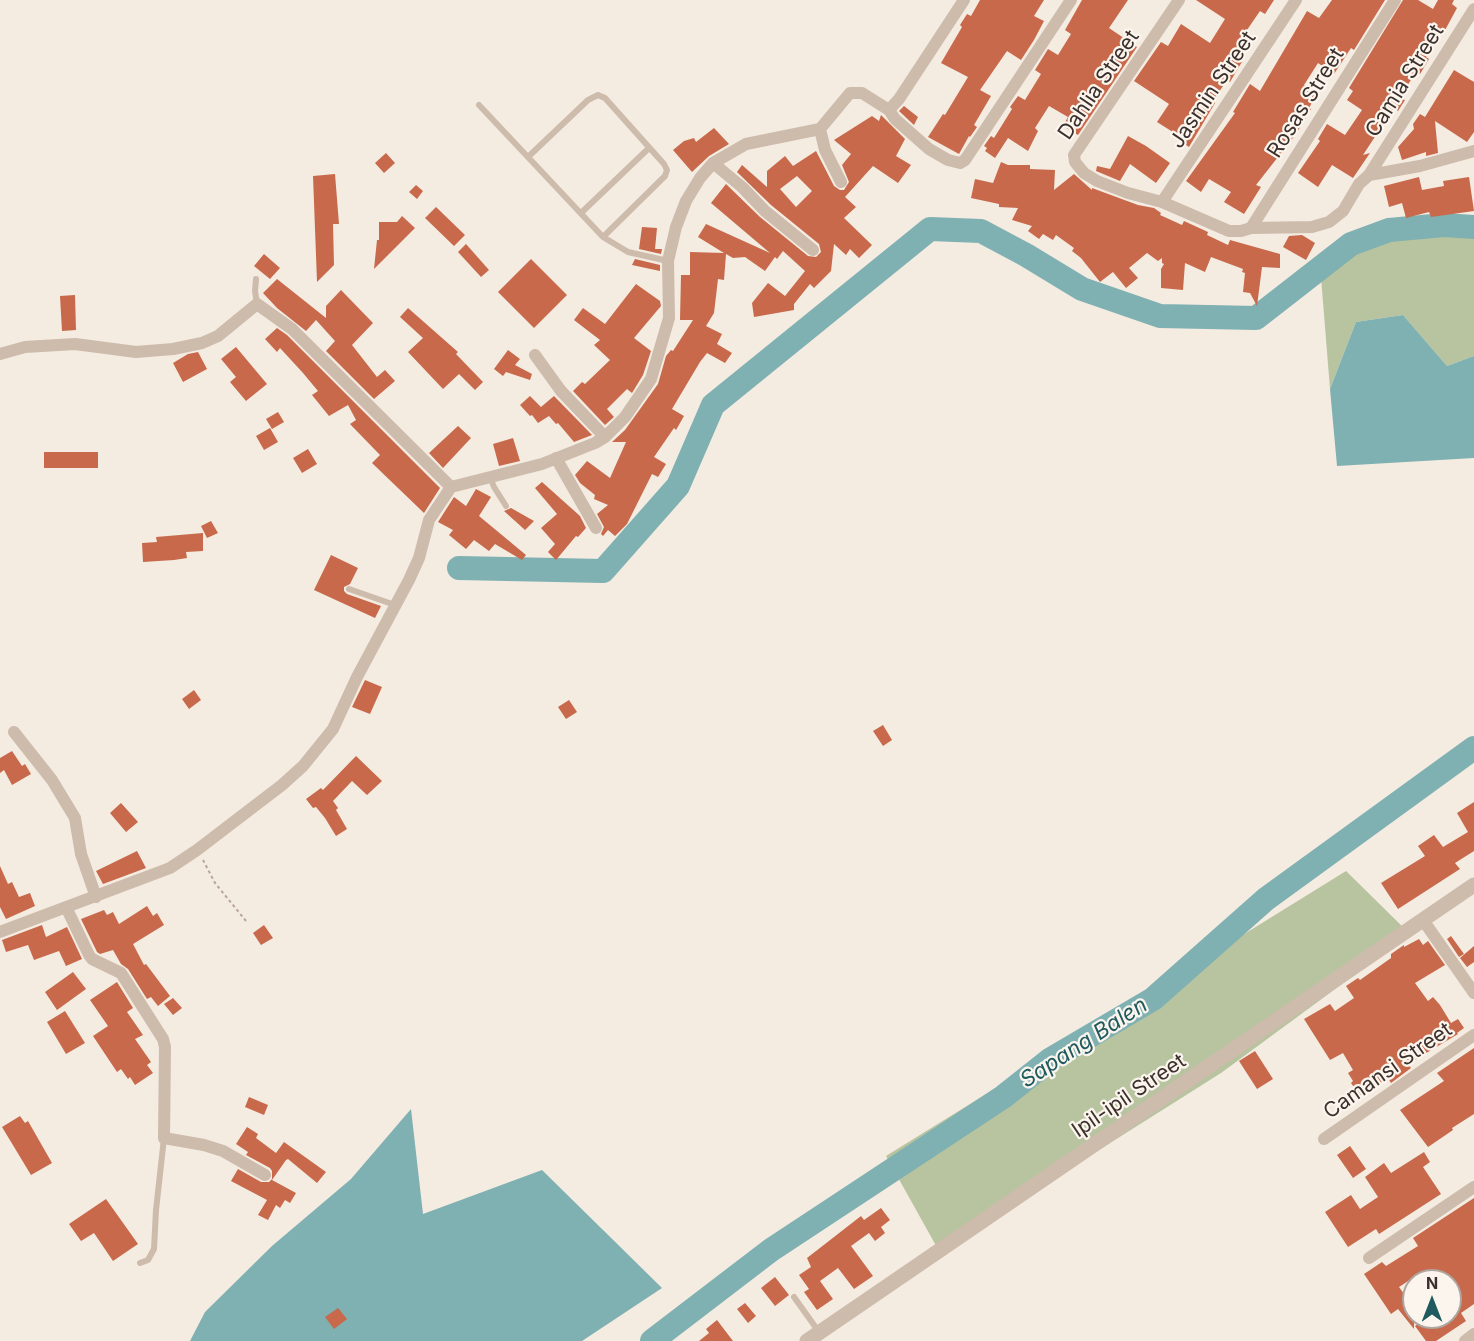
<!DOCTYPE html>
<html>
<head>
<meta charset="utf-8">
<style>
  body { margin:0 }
  #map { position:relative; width:1474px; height:1341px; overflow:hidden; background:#f4ebe1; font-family:Inter,sans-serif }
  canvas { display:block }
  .north { position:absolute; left:1402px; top:1269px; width:60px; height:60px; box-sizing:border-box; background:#fbf5ee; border:2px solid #aea6a0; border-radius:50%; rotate:0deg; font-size:16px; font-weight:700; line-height:24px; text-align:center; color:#3b302b }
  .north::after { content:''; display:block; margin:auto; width:21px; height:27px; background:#1f5a5e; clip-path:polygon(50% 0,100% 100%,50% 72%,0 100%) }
</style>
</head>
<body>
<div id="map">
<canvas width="1474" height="1341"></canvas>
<div class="north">N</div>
</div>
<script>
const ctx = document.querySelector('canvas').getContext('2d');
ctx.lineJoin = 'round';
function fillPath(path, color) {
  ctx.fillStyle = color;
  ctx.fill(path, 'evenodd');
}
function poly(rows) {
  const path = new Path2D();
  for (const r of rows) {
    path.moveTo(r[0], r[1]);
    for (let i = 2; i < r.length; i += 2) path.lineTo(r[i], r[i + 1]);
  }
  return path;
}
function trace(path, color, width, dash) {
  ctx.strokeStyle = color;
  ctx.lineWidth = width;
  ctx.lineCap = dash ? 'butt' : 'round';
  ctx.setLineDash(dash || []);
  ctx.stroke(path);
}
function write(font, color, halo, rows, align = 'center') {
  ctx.font = font + ' Inter,sans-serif';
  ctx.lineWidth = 4.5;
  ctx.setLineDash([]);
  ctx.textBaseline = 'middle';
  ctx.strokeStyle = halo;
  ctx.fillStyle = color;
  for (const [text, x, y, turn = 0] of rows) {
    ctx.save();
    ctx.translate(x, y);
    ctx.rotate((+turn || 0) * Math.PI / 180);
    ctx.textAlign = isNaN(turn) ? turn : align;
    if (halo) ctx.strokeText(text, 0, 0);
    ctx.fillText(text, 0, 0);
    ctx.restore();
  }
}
fillPath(poly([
  [1444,225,1474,227,1474,356,1447,366,1403,315,1356,322,1330,389,1321,277,1365,248],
  [1346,871,1410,934,1221,1073,939,1251,886,1156]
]), '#b8c4a0');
fillPath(poly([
  [1403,315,1447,366,1474,356,1474,458,1337,466,1330,389,1356,322],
  [411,1109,423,1214,542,1170,662,1288,582,1341,190,1341,205,1312,272,1246,351,1179]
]), '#7fb0b2');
trace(poly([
  [459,568,603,571,678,486,713,405,930,229,981,231,1026,255,1082,289,1160,316,1256,318,1351,244,1389,230,1444,225,1474,227],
  [652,1341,771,1250,1003,1097,1051,1059,1153,999,1266,899,1474,748]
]), '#7fb0b2', 24);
fillPath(poly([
  [980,0,1044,0,1034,16,1044,21,1034,40,1021,60,1007,51,980,90,991,96,974,125,977,127,970,137,969,136,959,154,928,137,943,114,945,115,968,77,941,63,962,27,960,25,967,14,971,16],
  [1082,0,1128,0,1109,28,1137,47,1078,135,1063,126,1068,117,1049,106,1035,128,1038,131,1028,151,1008,138,995,158,985,151,987,148,984,146,991,136,994,138,1012,109,1010,107,1018,96,1025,100,1041,74,1035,70,1048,49,1058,55,1071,34,1065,30],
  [1196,0,1274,0,1265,14,1260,11,1247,30,1249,32,1239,51,1246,55,1230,82,1227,80,1213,101,1215,103,1189,147,1174,137,1176,134,1157,122,1169,104,1134,81,1161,42,1168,46,1181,24,1210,43,1225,19],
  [1332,0,1385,0,1354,50,1351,48,1334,74,1318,63,1304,85,1317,93,1309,108,1311,109,1296,134,1256,185,1261,187,1244,214,1224,202,1231,192,1209,179,1201,192,1186,181,1235,113,1233,112,1250,84,1260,91,1307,11,1319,18],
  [1403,0,1418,0,1433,9,1438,0,1454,0,1452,4,1457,8,1444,32,1441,31,1426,57,1429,59,1420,74,1416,72,1400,97,1405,100,1398,111,1394,108,1382,126,1363,155,1370,153,1353,178,1332,165,1318,187,1298,173,1320,141,1318,139,1327,124,1345,135,1362,110,1347,100,1353,91,1349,88],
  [1454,70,1474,82,1474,132,1467,142,1435,121,1438,153,1426,156,1426,152,1402,160,1398,147,1414,129,1413,124,1420,114,1425,117],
  [904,106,918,117,914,125,899,111],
  [881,115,905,139,896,156,911,165,898,183,873,166,845,197,856,207,844,218,872,245,859,258,850,249,846,255,834,244,831,271,814,288,810,284,794,304,794,310,754,317,752,303,768,283,785,296,805,271,783,251,777,259,775,257,765,271,745,257,733,258,726,254,724,280,718,279,714,313,706,326,722,334,717,344,732,353,725,363,707,353,700,362,672,409,684,416,676,430,674,428,654,457,666,464,658,477,652,474,627,524,615,536,608,530,603,536,601,534,604,527,597,514,608,505,594,499,595,495,580,483,575,475,587,461,610,478,626,442,612,442,625,430,658,384,666,356,671,350,673,351,693,320,680,320,681,275,690,275,690,252,724,253,698,237,706,224,770,253,711,203,726,184,760,217,808,256,816,257,821,252,819,244,771,205,737,172,742,165,767,187,767,171,785,156,793,166,816,151,834,186,840,190,844,190,849,182,842,165,851,154,834,140,872,116,879,121],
  [797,176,812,191,796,207,780,189],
  [714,128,729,144,709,156,692,172,673,150,684,141,694,138,696,142],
  [1128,136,1146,146,1170,163,1156,183,1130,164,1120,181,1096,171,1097,166,1110,169],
  [386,153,395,163,384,173,375,163],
  [1001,162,1008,165,1030,165,1030,169,1055,170,1054,190,1074,174,1092,190,1092,188,1138,205,1154,208,1161,213,1160,215,1182,225,1184,221,1208,232,1207,235,1228,245,1230,240,1280,254,1280,268,1262,267,1257,306,1250,293,1243,292,1245,273,1242,272,1243,269,1211,257,1205,272,1185,263,1183,290,1161,288,1161,269,1164,264,1162,263,1162,258,1158,261,1147,253,1129,268,1138,278,1126,288,1113,272,1100,282,1081,258,1072,251,1074,248,1056,235,1053,240,1043,234,1039,239,1028,231,1032,226,1012,220,1018,208,999,207,999,204,971,198,975,179,993,183],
  [335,174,339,224,333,224,334,265,317,282,313,176],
  [1419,177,1422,190,1444,186,1443,181,1469,177,1474,211,1431,217,1429,212,1406,218,1402,203,1389,207,1384,186],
  [416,185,423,191,417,199,409,192],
  [436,207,465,235,454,246,425,218],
  [402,216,415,228,374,269,377,240,379,240,379,222,397,222],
  [642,227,657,228,655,249,662,249,661,254,639,249],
  [1302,235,1315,243,1306,260,1283,247,1289,236],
  [466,244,489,270,481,277,458,252],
  [264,254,280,268,270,279,254,266],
  [531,259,567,295,534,328,498,292],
  [635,259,660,265,660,271,632,265],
  [277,279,326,318,326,306,341,290,373,323,352,345,377,377,385,370,395,381,374,399,326,351,335,341,316,320,306,331,277,308,263,293],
  [636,284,660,301,661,306,634,338,651,351,643,375,632,393,627,389,607,409,614,417,605,425,573,391,582,382,585,384,610,360,594,345,600,340,574,320,583,308,605,324],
  [75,295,76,330,62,331,60,296],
  [408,308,458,352,456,354,483,382,475,390,459,374,443,389,408,352,423,338,400,317],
  [277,328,287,335,440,488,424,513,372,463,380,455,350,424,356,420,348,405,329,416,312,395,318,391,303,373,280,348,277,352,265,339],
  [236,347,267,384,246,401,230,382,236,377,221,359],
  [508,350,520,359,515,365,532,374,530,380,506,372,503,376,494,369],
  [198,352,207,369,183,382,173,363,188,354],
  [530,396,541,407,554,396,592,435,574,442,558,423,556,424,549,416,538,423,532,415,530,416,520,405],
  [278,412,284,422,272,429,266,419],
  [458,426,471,438,443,468,429,453],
  [270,428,278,442,264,450,256,436],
  [513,438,520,461,499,466,493,444],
  [308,449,317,464,302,473,293,458],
  [44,452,98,452,98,468,44,468],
  [542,482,580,516,586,528,578,537,576,536,556,560,548,552,555,544,541,528,557,514,535,488],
  [476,489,491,497,479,516,526,555,522,560,495,544,489,551,474,540,466,549,449,535,453,530,438,522,454,497,466,506],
  [511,508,534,521,525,530,504,511],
  [211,521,218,533,207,538,201,526],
  [203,533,203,551,186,552,187,558,174,560,143,562,142,543,157,542,156,537],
  [331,555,358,568,350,584,344,587,344,591,347,594,381,606,375,618,314,590],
  [365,680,382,687,370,714,352,707],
  [194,690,201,700,189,709,182,699],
  [569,700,577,712,566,719,558,707],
  [883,725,892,740,883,746,873,731],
  [12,751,22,766,25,764,31,774,12,785,4,770,0,773,0,758],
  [356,756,382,781,367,795,352,781,333,801,338,808,336,810,347,829,336,836,325,818,316,807,313,808,306,799,321,788,323,790],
  [1474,802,1474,851,1455,863,1460,869,1398,909,1381,883,1425,856,1418,846,1434,835,1443,847,1468,832,1457,813],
  [121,803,138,822,126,832,110,813],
  [137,851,146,868,103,884,96,871],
  [0,866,8,884,12,882,19,897,30,893,35,906,6,919,0,907],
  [147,906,153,916,157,913,164,925,133,944,144,965,146,964,170,996,158,1006,151,997,147,999,128,969,121,964,113,950,100,954,97,952,81,919,104,910,107,915,113,912,119,924],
  [42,925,46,937,67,927,82,959,66,966,59,951,34,960,28,945,6,952,2,940],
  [264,925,273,938,261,945,253,933],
  [1451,936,1464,954,1459,957,1447,939],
  [1419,939,1423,945,1428,941,1445,965,1415,983,1428,1001,1433,997,1440,1005,1451,1023,1458,1019,1464,1028,1457,1033,1458,1034,1408,1064,1411,1068,1391,1083,1388,1078,1360,1096,1351,1083,1353,1081,1348,1073,1353,1070,1343,1053,1330,1060,1304,1019,1330,1004,1335,1011,1354,998,1346,986,1358,978,1360,980,1391,958,1391,954,1404,945,1404,947],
  [1474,946,1474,962,1467,967,1460,958],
  [73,972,86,989,57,1010,45,992],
  [117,982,133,1008,127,1012,143,1035,135,1039,151,1062,147,1065,153,1073,135,1085,130,1077,128,1079,121,1069,117,1072,93,1036,108,1026,90,1000],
  [173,998,182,1008,173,1015,164,1004],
  [65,1011,85,1043,66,1054,47,1022],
  [1474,1048,1474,1114,1452,1128,1453,1130,1428,1147,1400,1110,1444,1081,1437,1073],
  [1255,1051,1273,1079,1257,1089,1239,1061],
  [249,1097,268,1105,264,1115,245,1107],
  [20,1116,25,1123,28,1121,52,1163,31,1175,2,1127],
  [247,1127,258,1134,256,1138,276,1153,284,1142,326,1172,317,1183,288,1159,286,1160,272,1180,296,1193,290,1203,285,1200,280,1208,276,1205,268,1220,258,1215,267,1200,231,1181,238,1169,261,1182,269,1182,272,1179,272,1171,270,1168,246,1155,248,1152,236,1144],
  [1350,1146,1366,1169,1353,1178,1337,1155],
  [1424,1152,1430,1162,1423,1167,1441,1194,1379,1234,1376,1229,1348,1247,1325,1212,1351,1195,1360,1209,1378,1197,1365,1177,1384,1163,1391,1173],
  [1474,1198,1474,1304,1461,1313,1466,1321,1436,1341,1426,1341,1415,1326,1427,1317,1450,1317,1450,1281,1423,1281,1419,1274,1399,1287,1414,1308,1414,1329,1398,1309,1391,1314,1364,1274,1382,1262,1386,1266,1418,1246,1413,1238],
  [106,1199,138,1244,113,1261,94,1233,81,1241,69,1224],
  [881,1208,890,1220,881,1227,885,1233,875,1241,869,1233,851,1246,873,1276,854,1289,838,1268,820,1281,833,1299,817,1310,804,1292,809,1289,799,1275,811,1267,807,1258,861,1216,864,1220],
  [775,1277,789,1295,775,1306,761,1288],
  [745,1303,756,1316,748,1323,737,1309],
  [338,1308,347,1319,334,1329,325,1317],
  [717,1320,733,1341,699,1341,709,1333,706,1329]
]), '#c8694b');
trace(poly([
  [203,860,215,883,246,921]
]), '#b9a596', 2, [3, 3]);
trace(poly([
  [479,105,603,237,628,252,668,261],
  [528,157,588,100,598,95,605,98,664,164,667,170,665,176,603,237],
  [581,213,649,148],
  [256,279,255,291,257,304],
  [490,477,494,487,506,506],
  [349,589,395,605],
  [140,1263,148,1260,154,1249,156,1210,164,1138],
  [794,1297,819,1332]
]), '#cdbbac', 6);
trace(poly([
  [1179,0,1074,155,1075,162,1084,173,1097,181,1128,193,1162,202,1229,231,1241,231,1251,228,1312,227,1329,222,1343,211,1359,184,1369,175,1474,9],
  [889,110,895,119,929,149,948,160,960,163,965,160,1071,0],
  [820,129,825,150,841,182],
  [713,163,742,187,765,211,813,250],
  [1369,175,1420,166,1474,151],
  [1162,202,1296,0],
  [1251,228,1395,0],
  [0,354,25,347,75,344,136,352,173,349,202,343,218,336,257,304,292,329,451,487],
  [535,355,561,391,605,437],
  [556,458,596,528],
  [451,487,542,464,595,443,605,437,625,417,651,379,669,318,668,261,676,227,686,201,700,178,713,163,746,144,820,129,850,93,862,93,889,110,899,99,964,0],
  [14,732,52,780,75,818,81,854,96,897],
  [66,907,89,955,92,959,121,973,163,1039,165,1047,164,1138,204,1145,223,1151,265,1175],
  [1423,920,1474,993],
  [0,932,170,868,197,850,282,785,303,766,333,729,357,677,409,580,419,558,429,520,451,487],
  [1324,1139,1474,1035],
  [1369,1258,1474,1187],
  [1465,1341,1474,1334]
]), '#cdbbac', 12);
trace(poly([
  [807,1341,1474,885]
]), '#cdbbac', 15);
write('21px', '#3b302b', '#fbf5ee', [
  ["Camia Street",1405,81,-58],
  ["Dahlia Street",1099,85,-56],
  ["Jasmin Street",1213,90,-56],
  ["Rosas Street",1306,103,-58],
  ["Camansi Street",1388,1071,-35],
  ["Ipil-ipil Street",1129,1096,-34]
]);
write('italic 22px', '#1f5a5e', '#fbf5ee', [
  ["Sapang Balen",1084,1043,-33]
]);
</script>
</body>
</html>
